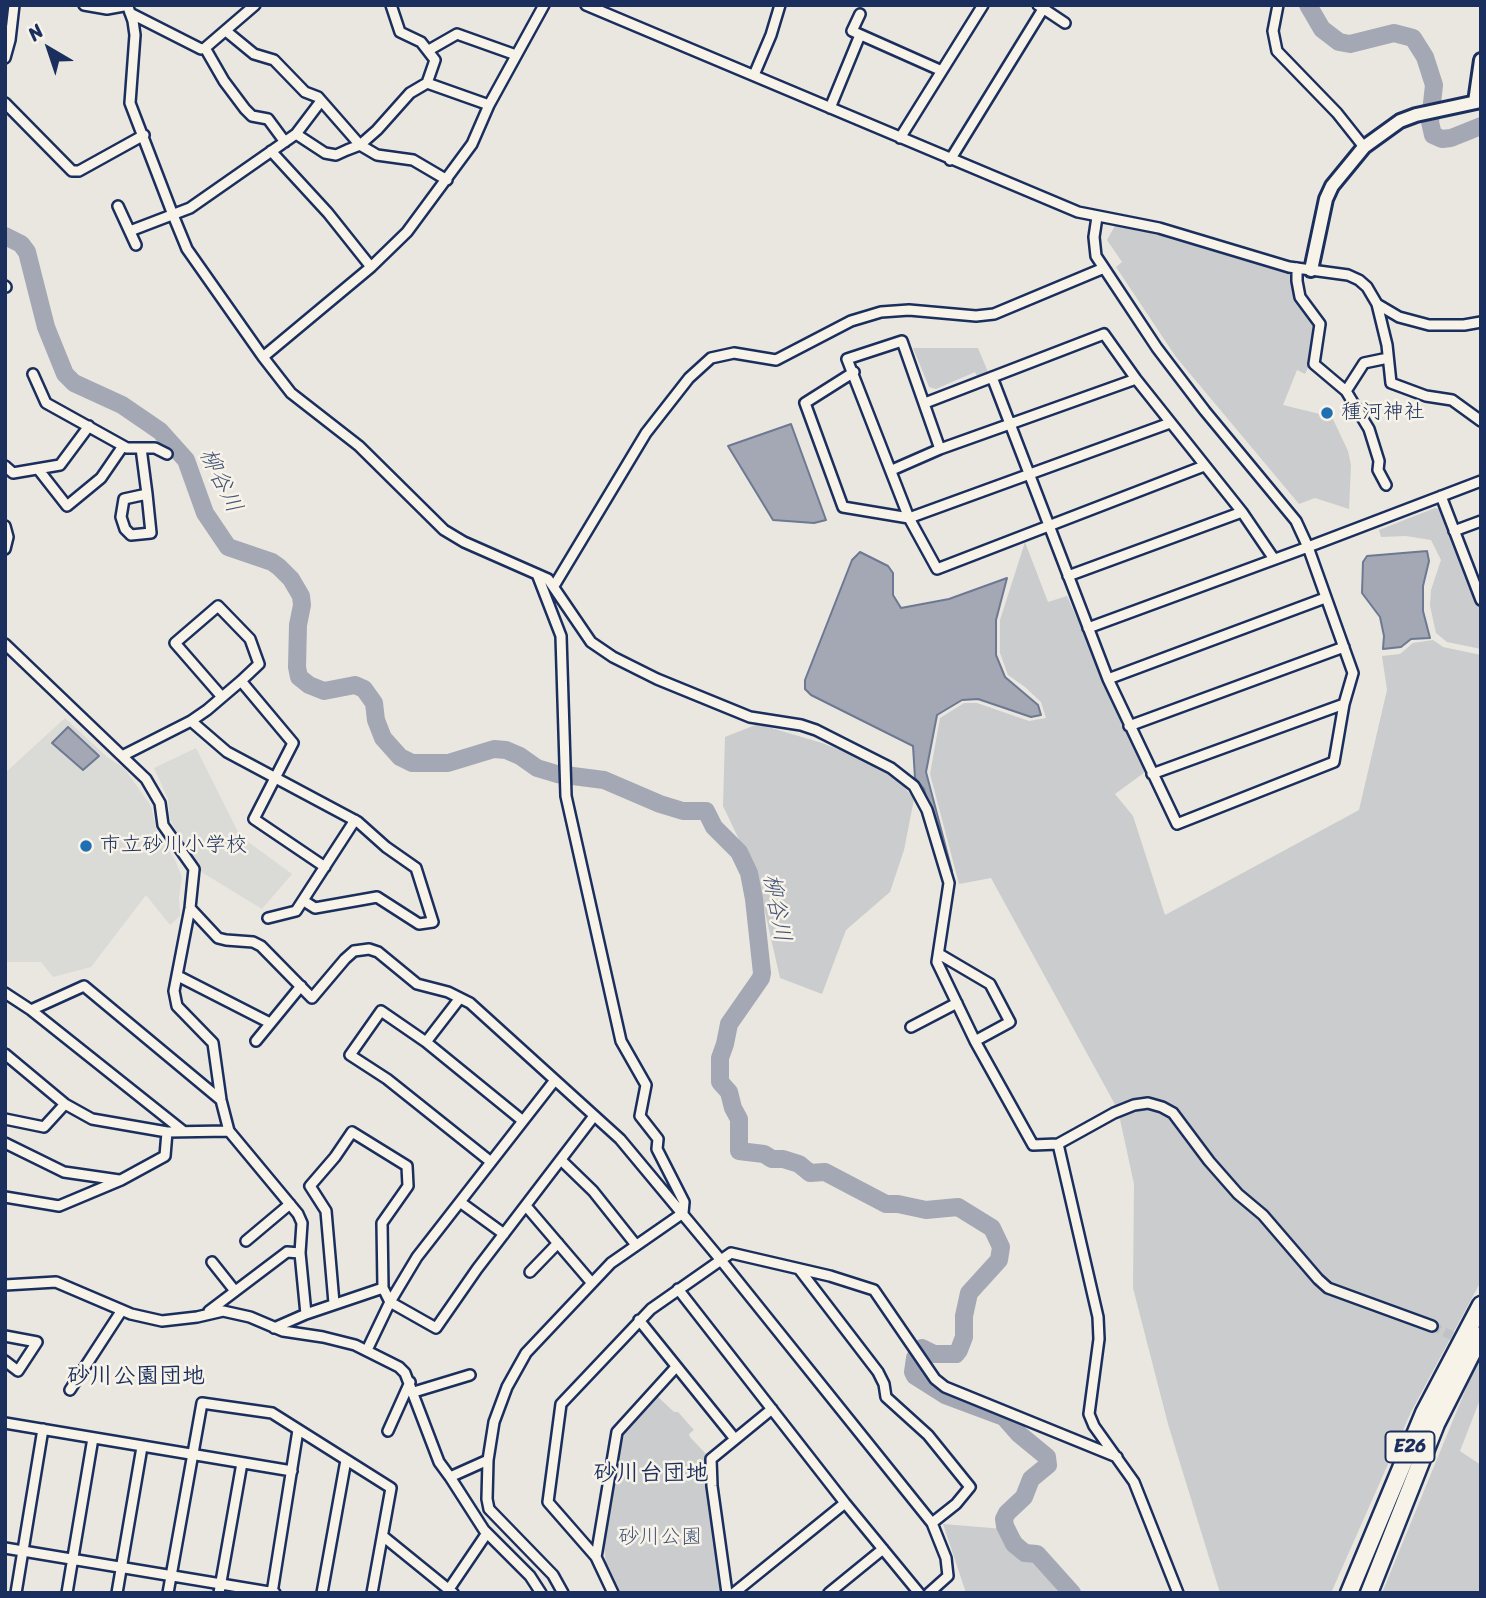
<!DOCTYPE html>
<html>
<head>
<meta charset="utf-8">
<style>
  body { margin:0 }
  #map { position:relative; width:1486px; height:1598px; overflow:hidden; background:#eae7e0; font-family:Sriracha,sans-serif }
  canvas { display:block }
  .frame { position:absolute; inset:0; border:7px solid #1b2f5e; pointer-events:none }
  .north { position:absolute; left:14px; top:14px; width:70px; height:70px; -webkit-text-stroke:5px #f7f3e8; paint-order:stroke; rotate:321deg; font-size:19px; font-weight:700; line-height:28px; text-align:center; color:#1b2f5e }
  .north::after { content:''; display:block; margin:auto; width:24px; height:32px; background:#1b2f5e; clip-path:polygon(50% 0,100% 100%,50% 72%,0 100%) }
</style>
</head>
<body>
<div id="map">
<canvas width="1486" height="1598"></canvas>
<div class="frame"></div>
<div class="north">N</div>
</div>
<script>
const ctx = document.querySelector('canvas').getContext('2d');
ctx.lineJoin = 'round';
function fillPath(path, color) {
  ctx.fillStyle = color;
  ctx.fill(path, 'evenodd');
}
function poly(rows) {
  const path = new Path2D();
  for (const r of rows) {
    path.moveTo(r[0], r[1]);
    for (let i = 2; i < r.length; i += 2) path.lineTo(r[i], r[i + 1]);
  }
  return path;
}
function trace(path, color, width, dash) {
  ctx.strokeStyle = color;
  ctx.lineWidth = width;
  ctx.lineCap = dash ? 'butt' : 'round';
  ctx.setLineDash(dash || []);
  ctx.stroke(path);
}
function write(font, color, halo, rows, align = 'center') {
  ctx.font = font + ' Sriracha,"Klee One",sans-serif';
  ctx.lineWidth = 5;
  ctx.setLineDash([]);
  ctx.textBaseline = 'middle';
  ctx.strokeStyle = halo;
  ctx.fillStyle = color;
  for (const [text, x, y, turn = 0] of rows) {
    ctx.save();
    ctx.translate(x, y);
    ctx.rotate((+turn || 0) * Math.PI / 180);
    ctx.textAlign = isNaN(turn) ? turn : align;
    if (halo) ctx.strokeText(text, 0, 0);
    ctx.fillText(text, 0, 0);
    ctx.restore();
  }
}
fillPath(poly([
  [65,718,107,757,124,768,151,806,157,832,175,860,182,877,179,897,180,916,170,925,146,895,91,967,53,977,41,962,5,962,5,773],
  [196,748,240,836,292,874,262,909,203,873,192,863,170,819,168,799,154,768]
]), '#dadad6');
fillPath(poly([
  [1117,222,1174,236,1291,272,1296,301,1316,324,1313,358,1305,374,1297,370,1283,405,1332,417,1348,451,1351,465,1349,509,1315,498,1299,504,1176,357,1116,267,1122,262,1107,240],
  [913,348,978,348,988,372,977,376,975,372,936,389,929,387],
  [1435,508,1443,510,1481,612,1481,649,1447,642,1436,633,1430,606,1431,590,1441,560,1431,540,1406,536,1381,537,1379,530],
  [1025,542,1048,602,1067,596,1145,772,1115,794,1133,816,1165,915,1359,810,1387,690,1382,656,1400,654,1413,643,1433,640,1443,647,1481,655,1481,1281,1411,1412,1331,1593,1220,1593,1168,1424,1133,1288,1134,1184,1118,1110,991,878,959,884,930,774,940,718,964,703,977,703,1029,721,1046,718,1041,702,1025,687,1008,675,1000,653,1000,620],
  [758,724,822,743,890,770,914,799,904,850,890,892,846,930,822,994,780,978,757,877,723,806,725,737],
  [1481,1352,1481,1397,1460,1451,1481,1465,1481,1593,1382,1593],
  [656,1395,674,1412,678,1412,694,1430,689,1434,690,1437,707,1455,708,1489,721,1593,621,1593,606,1563,604,1547,620,1434],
  [943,1524,1016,1530,1061,1593,966,1593]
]), '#cbcccd');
const water = poly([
  [791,424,826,520,814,523,773,520,728,446,791,424],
  [1427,551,1429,561,1423,586,1423,611,1430,638,1411,639,1401,647,1383,649,1384,636,1380,617,1362,593,1363,562,1367,556,1427,551],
  [860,552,888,566,893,573,893,595,901,608,949,599,1007,578,996,620,996,655,1005,677,1038,705,1041,715,1031,717,978,699,962,700,937,715,926,772,952,871,948,872,924,789,915,778,913,746,811,695,805,689,805,680,852,560,860,552],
  [68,727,99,756,83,770,52,743,68,727]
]);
fillPath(water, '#a3a8b4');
trace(water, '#6d7892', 2);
trace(poly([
  [1308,5,1322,29,1339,42,1350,44,1394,33,1413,38,1425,57,1434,85,1430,122,1433,135,1442,139,1451,138,1481,126],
  [5,236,21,244,27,252,46,327,65,374,74,383,122,405,160,431,186,460,205,513,228,547,272,562,279,567,291,579,301,596,302,605,298,625,297,667,299,677,309,685,324,691,355,685,364,689,374,703,376,720,383,738,400,757,412,763,448,763,494,749,506,750,520,756,537,768,557,774,604,780,660,804,683,811,706,811,714,827,739,852,749,873,754,899,762,973,761,978,729,1024,725,1044,720,1058,720,1082,729,1092,733,1108,739,1119,739,1151,764,1154,772,1159,783,1159,799,1164,810,1173,825,1172,886,1204,898,1204,926,1210,958,1207,992,1228,1001,1247,999,1260,969,1293,964,1316,964,1337,959,1350,956,1354,934,1354,922,1348,915,1358,913,1372,915,1376,945,1395,1004,1417,1019,1434,1047,1457,1048,1465,1031,1479,1024,1497,1007,1513,1004,1519,1005,1526,1014,1544,1025,1553,1037,1554,1072,1593]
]), '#a3a8b4', 18);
trace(poly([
  [1432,1326,1463,1341]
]), '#c1c2c6', 9, [9, 4.5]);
const street = poly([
  [84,5,107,9,129,5],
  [391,5,400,32,421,42,435,60,427,83],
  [586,5,1078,212,1159,228,1289,267,1348,275,1359,280,1367,287,1377,304,1399,317,1429,325,1464,325,1481,322],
  [1038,5,1065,23],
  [1278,5,1273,31,1277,51,1337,113,1364,147],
  [128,7,133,21,135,35,130,103,173,215,187,249,263,357,291,393,359,446,444,530,464,542,548,579,591,642,613,657,657,679,750,717,801,725,816,730,891,768,914,786,927,810,949,883,937,962,975,1041,1033,1145,1058,1144,1114,1113,1134,1105,1148,1103,1162,1107,1173,1113,1209,1161,1238,1194,1263,1215,1318,1279,1328,1288,1432,1326],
  [130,13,201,49,205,48,255,5],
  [860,14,852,31,942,71],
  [226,31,254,54,274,60,305,92,318,97,360,145,377,155,413,160,447,180],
  [205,48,224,81,245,109,252,116,268,119,285,142],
  [429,50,457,34,516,55],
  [5,58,10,40,14,5],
  [754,75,771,35,780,5],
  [5,103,72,171,79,171,144,135],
  [830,108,860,35],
  [296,134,325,153,336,155,347,150,360,145,377,130,410,93,427,83,489,105],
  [900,138,983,5],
  [271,151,328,213,371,267],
  [950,160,1043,9],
  [118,206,136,245],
  [1097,217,1094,237,1096,256,1104,268,1157,348,1205,411,1296,521,1308,547,1481,481],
  [130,231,190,208,296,134,321,101],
  [1297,268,1297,281,1300,297,1320,324,1314,364,1346,391,1369,429,1379,461,1378,470,1386,485],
  [5,286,6,287],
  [1377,304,1387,345,1391,383,1426,396,1452,400,1481,421],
  [263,357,371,267,407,232,472,144,489,105,544,5],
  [854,372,805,403,843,507,909,518,1170,423],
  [33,374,46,403,127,448,155,448,167,454],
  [992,377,1108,679,1177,824,1334,762,1344,704,1353,673,1308,547,1088,628],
  [1346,391,1364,363,1388,358],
  [925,403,1104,334,1136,379,1242,512,1274,559],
  [141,448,147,494,151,533,131,535,125,529,121,517,124,499,147,494],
  [940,449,902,341,847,359,909,518,937,569,1204,466],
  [5,466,13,473,60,465,89,426],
  [38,469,67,506,101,478,123,446],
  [892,470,940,449,1136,379],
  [1441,496,1481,600],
  [5,526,8,537,5,549],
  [1454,531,1481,521],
  [537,574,561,636,566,796,621,1041,646,1085,640,1116,658,1139,657,1149,684,1202,683,1213],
  [1068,576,1242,512],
  [554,586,646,433,689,378,711,358,734,353,776,360,851,321,881,312,909,310,976,316,994,314,1104,268],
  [5,644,146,779,160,803,163,825,194,869,190,908,174,991,177,1006,213,1043,221,1100,229,1131,298,1214,302,1223,300,1253,306,1314,383,1288],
  [1108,679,1325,598],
  [241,681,293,743,254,819,325,867],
  [191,721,207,710,241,681,259,664,250,639,218,606,175,643,222,697],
  [1129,726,1344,647],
  [122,756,191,721,227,752,358,822,386,847,416,868,433,922,419,924,377,897,315,908,304,901],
  [1152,774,1344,704],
  [190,908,218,938,226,940,253,942,261,946,312,998,345,959,354,951,369,949,378,952,417,984,448,992,470,1003,620,1139,720,1259,932,1523,946,1558,948,1576,929,1593],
  [268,918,296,911,355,820],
  [939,954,990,984,1010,1022,975,1041],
  [178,976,270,1023],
  [5,993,31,1010,183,1131],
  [31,1010,84,986,221,1100],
  [911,1027,957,1003],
  [256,1041,301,986],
  [426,1042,460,998],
  [5,1054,65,1104,92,1119,167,1132,229,1131],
  [5,1119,44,1127,65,1104],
  [5,1143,64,1172,119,1180],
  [1058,1144,1098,1317,1099,1339,1089,1414,1094,1426,1134,1482,1178,1593],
  [561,1160,593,1191,636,1245],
  [491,1162,387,1079,350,1055,381,1011,426,1042,523,1121],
  [5,1197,59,1206,121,1180,165,1156,167,1132],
  [460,1202,504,1234],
  [526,1206,591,1282],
  [246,1241,290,1204],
  [212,1262,235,1291],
  [799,1269,878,1372,884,1384,886,1397,928,1435,970,1487,956,1504,932,1523],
  [530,1272,558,1243],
  [5,1285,56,1282,131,1314,162,1321,197,1317,223,1311,250,1317,283,1331,323,1337,355,1345,399,1367,405,1373,439,1462,450,1477,488,1460],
  [678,1289,845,1503,919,1593],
  [334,1303,326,1211,310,1186,335,1157,352,1132,407,1166,408,1186,382,1223,383,1288,390,1302,436,1328,477,1269,594,1116],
  [209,1311,287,1252,300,1253],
  [639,1320,735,1439],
  [274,1328,306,1314],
  [5,1336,37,1342,18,1371,5,1361],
  [367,1350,390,1302,417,1257,555,1080],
  [70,1390,122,1310],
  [414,1392,470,1375],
  [5,1423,292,1471],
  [388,1431,410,1382],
  [450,1477,484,1530,530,1576,541,1593],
  [384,1537,453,1593],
  [5,1548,275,1593],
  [596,1557,617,1432,676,1367],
  [449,1589,487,1533],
  [16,1593,43,1429],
  [67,1593,93,1438],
  [117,1593,142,1447],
  [168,1593,202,1403,272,1413,391,1488,372,1593],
  [219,1593,242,1463],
  [272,1593,298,1430],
  [322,1593,346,1460],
  [563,1593,553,1575,489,1509,487,1499,488,1460,494,1422,507,1387,526,1353,611,1263,683,1213],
  [613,1593,596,1557,548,1502,561,1404,651,1309,731,1253,830,1276,874,1290,935,1379,945,1387,1117,1457],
  [727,1593,712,1486,711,1459,772,1409],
  [734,1593,845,1503],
  [829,1593,883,1549]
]);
const secondary = poly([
  [1475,102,1481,60],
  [1311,270,1326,199,1332,186,1364,147,1400,121,1416,115,1481,101]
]);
const highway = poly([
  [1349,1593,1424,1413,1481,1305],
  [1369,1593,1436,1424,1481,1335]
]);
trace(street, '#1b2f5e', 14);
trace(secondary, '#1b2f5e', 18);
trace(highway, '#1b2f5e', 21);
trace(street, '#f7f3e8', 9);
trace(secondary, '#f7f3e8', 12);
trace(highway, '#f7f3e8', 16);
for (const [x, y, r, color] of [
  [1327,413,7,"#1f6fb2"],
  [86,846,7,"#1f6fb2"]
]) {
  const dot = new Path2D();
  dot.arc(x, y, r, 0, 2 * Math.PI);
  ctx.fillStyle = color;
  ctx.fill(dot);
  trace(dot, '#f7f3e8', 2.5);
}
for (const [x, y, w] of [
  [1410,1447,49]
]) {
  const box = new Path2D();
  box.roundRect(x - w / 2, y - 15.5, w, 31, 5);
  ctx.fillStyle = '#f7f3e8';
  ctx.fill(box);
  trace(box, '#1b2f5e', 2);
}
write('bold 19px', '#1b2f5e', null, [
  ["E26",1410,1447]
]);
write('21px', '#1b2f5e', '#f7f3e8', [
  ["種河神社",1341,413],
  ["市立砂川小学校",100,846]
], 'left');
write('21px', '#47567a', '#f7f3e8', [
  ["砂川公園",660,1538]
]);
write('italic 23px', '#445378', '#f7f3e8', [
  ["柳谷川",220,481,64],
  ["柳谷川",776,908,80]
]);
write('bold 23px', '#1b2f5e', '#f7f3e8', [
  ["砂川公園団地",136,1377],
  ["砂川台団地",651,1474]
]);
</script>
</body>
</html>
